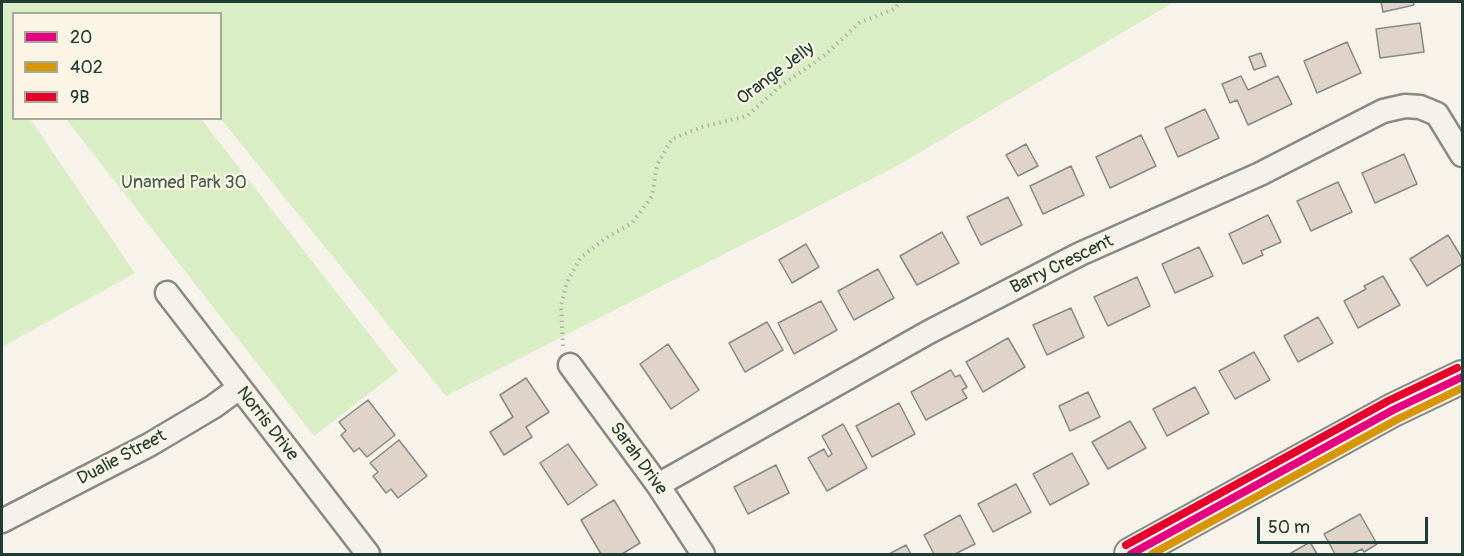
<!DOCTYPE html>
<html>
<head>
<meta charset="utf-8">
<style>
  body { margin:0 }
  #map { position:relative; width:1464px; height:556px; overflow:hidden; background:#f7f3ea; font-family:Pangolin,sans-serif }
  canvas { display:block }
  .frame { position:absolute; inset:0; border:3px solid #1f3d34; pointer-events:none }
  .legend { position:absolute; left:12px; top:12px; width:210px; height:108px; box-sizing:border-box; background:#fcf5e5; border:2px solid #a4ab9e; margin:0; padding:8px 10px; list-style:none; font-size:18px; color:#1f3d34 }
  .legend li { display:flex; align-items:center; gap:12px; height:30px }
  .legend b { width:30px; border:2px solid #a4ab9e }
  .scale { position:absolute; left:1257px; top:517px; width:171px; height:27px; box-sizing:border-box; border:3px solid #1f3d34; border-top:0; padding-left:8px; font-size:18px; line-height:21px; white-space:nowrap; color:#1f3d34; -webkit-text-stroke:4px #fcf5e5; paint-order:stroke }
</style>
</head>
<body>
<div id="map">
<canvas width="1464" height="556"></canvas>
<div class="frame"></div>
<ul class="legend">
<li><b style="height:8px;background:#e5007d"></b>20</li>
<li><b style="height:8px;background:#d79608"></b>402</li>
<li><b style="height:8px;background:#e4002b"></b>9B</li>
</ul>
<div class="scale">50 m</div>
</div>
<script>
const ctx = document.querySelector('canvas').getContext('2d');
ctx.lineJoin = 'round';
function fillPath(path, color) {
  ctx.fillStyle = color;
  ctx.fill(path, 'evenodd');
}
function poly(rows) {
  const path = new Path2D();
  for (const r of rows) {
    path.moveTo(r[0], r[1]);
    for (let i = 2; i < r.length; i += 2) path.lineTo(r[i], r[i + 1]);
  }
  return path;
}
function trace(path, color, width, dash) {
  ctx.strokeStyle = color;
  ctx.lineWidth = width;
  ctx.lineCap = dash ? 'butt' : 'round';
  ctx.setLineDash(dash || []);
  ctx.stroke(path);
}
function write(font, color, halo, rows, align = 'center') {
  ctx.font = font + ' Pangolin,sans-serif';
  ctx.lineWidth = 4.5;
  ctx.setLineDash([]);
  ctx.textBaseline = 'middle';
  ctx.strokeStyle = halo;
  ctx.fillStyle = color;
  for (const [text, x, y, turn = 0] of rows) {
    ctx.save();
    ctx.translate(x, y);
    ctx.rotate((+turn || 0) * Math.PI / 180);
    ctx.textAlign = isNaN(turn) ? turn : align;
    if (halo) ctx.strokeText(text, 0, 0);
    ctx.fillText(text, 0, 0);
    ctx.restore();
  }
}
fillPath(poly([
  [2,2,1174,2,895,167,446,396,220,118,220,14,14,14,14,118,30,119,135,273,2,347],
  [66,119,201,119,398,371,314,436]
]), '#d9eec4');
const building = poly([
  [1381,2,1413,2,1414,5,1383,12,1381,2],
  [1420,23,1424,52,1380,58,1376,29,1420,23],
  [1347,42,1361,73,1317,93,1304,61,1347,42],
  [1261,53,1266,66,1254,70,1249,57,1261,53],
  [1241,76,1248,90,1278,76,1292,104,1248,125,1237,100,1230,103,1222,84,1241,76],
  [1205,109,1219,138,1178,157,1165,128,1205,109],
  [1141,135,1156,166,1110,188,1096,157,1141,135],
  [1026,144,1038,166,1018,176,1006,155,1026,144],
  [1404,154,1417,184,1375,203,1362,173,1404,154],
  [1071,166,1084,195,1043,214,1030,186,1071,166],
  [1338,182,1352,212,1311,231,1297,201,1338,182],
  [1008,197,1022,225,981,245,967,217,1008,197],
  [1268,215,1281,242,1261,251,1263,255,1243,264,1229,234,1268,215],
  [942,232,959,263,917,285,900,256,942,232],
  [1448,235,1462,258,1462,264,1427,286,1410,259,1448,235],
  [806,244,819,267,792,283,779,260,806,244],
  [1199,247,1213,276,1175,293,1162,264,1199,247],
  [878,269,894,298,854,320,838,291,878,269],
  [1383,276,1400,305,1358,328,1344,301,1366,289,1364,286,1383,276],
  [1137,277,1150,306,1108,326,1094,297,1137,277],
  [821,301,837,330,794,354,778,323,821,301],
  [1071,308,1084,337,1047,355,1033,325,1071,308],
  [1318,317,1333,343,1298,362,1284,336,1318,317],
  [767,322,783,350,745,372,729,343,767,322],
  [1008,338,1025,367,983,392,966,362,1008,338],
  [668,344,699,390,671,409,640,364,668,344],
  [1254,352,1270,380,1235,399,1219,371,1254,352],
  [951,370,955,377,960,375,967,387,962,390,967,398,926,420,911,392,951,370],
  [526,378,549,412,526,427,532,437,504,455,490,432,513,417,500,395,526,378],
  [1195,387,1209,413,1167,436,1153,409,1195,387],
  [1088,392,1100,417,1070,431,1059,406,1088,392],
  [368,400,395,435,367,457,359,448,354,452,341,435,346,431,339,422,368,400],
  [899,403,915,434,872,457,856,426,899,403],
  [1130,421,1146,448,1108,469,1092,442,1130,421],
  [843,424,867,468,827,491,808,458,824,449,828,457,832,454,822,436,843,424],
  [399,440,427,476,398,498,391,489,386,493,373,476,378,472,370,463,399,440],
  [568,444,597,485,568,505,540,463,568,444],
  [1072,453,1089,484,1050,505,1033,474,1072,453],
  [776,465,789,493,748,514,734,487,776,465],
  [1016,484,1031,512,993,532,978,504,1016,484],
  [614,500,640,543,622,554,601,554,581,520,614,500],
  [1360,514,1377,544,1364,552,1362,549,1352,554,1335,554,1324,534,1360,514],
  [960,515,975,544,955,554,934,554,924,535,960,515],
  [1310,542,1317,554,1290,554,1291,553,1310,542],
  [906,545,911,554,889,554,906,545]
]);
fillPath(building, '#dfd3ca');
trace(building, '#868984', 1.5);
const minor = poly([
  [167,293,368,554],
  [570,365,658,485,703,554],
  [658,485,929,332,1080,254,1260,174,1383,111,1405,106,1420,107,1437,114,1462,155],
  [2,521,149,445,213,407,239,388]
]);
const secondary = poly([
  [1131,554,1393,410,1462,377]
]);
trace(minor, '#868984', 27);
trace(secondary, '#868984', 36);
trace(poly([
  [563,346,561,306,567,282,581,257,606,238,632,223,652,196,657,165,672,139,702,127,747,116,778,88,825,55,859,23,894,9,900,2]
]), '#b0b2ad', 4, [1.5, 4.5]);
trace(minor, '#f5f2ec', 22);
trace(secondary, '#f5f2ec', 32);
trace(poly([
  [1131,554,1393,410,1462,377]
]), '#e5007d', 8);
trace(poly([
  [1152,554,1398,419,1462,388]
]), '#d79608', 8);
trace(poly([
  [1126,545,1388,401,1457,368]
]), '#e4002b', 8);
write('18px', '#1f3d34', '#fcf5e5', [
  ["Orange Jelly",776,74,-37],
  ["Barry Crescent",1062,265,-26],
  ["Norris Drive",267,424,52],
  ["Dualie Street",122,458,-28],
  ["Sarah Drive",638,459,54]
]);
write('18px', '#3f5f4a', '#fcf5e5', [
  ["Unamed Park 30",184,183]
]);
</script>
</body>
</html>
